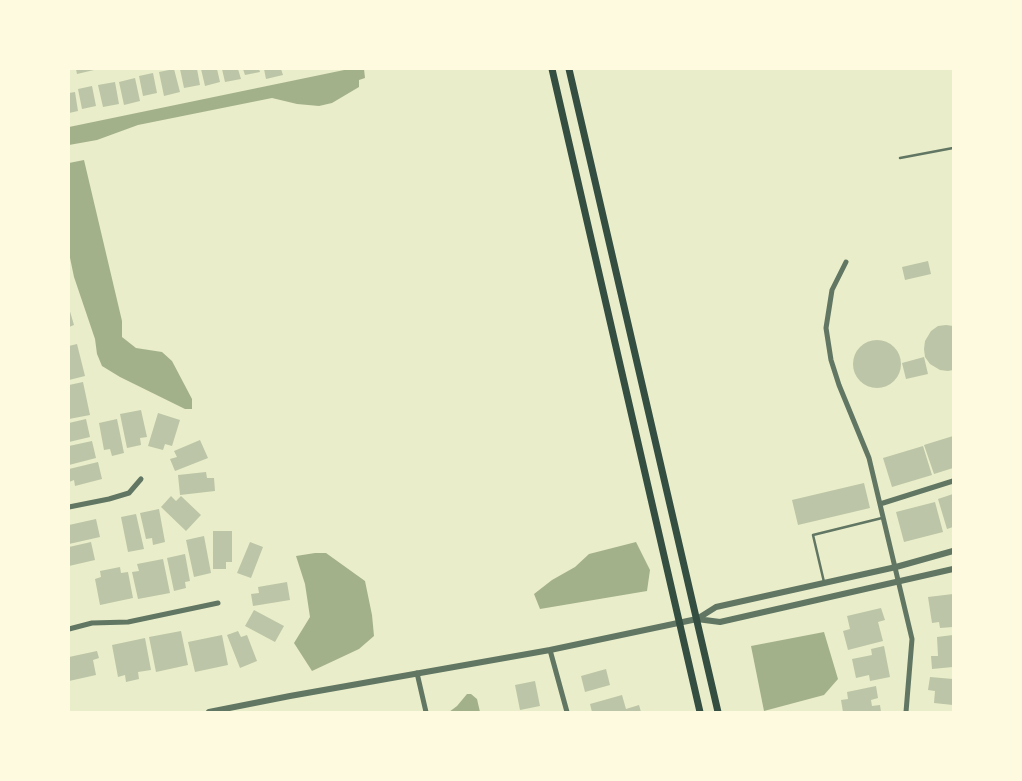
<!DOCTYPE html>
<html>
<head>
<meta charset="utf-8">
<style>
  body { margin:0 }
  #map { position:relative; width:1022px; height:781px; overflow:hidden; background:#e9edc9; font-family:"Noto Serif",serif }
  canvas { display:block }
  .frame { position:absolute; inset:0; border:70px solid #fefae0; pointer-events:none }
</style>
</head>
<body>
<div id="map">
<canvas width="1022" height="781"></canvas>
<div class="frame"></div>
</div>
<script>
const ctx = document.querySelector('canvas').getContext('2d');
ctx.lineJoin = 'round';
function fillPath(path, color) {
  ctx.fillStyle = color;
  ctx.fill(path, 'evenodd');
}
function poly(rows) {
  const path = new Path2D();
  for (const r of rows) {
    if (r.length === 3) {
      path.moveTo(r[0] + r[2], r[1]);
      path.arc(r[0], r[1], r[2], 0, 2 * Math.PI);
      continue;
    }
    path.moveTo(r[0], r[1]);
    for (let i = 2; i < r.length; i += 2) path.lineTo(r[i], r[i + 1]);
  }
  return path;
}
function trace(path, color, width, dash) {
  ctx.strokeStyle = color;
  ctx.lineWidth = width;
  ctx.lineCap = dash ? 'butt' : 'round';
  ctx.setLineDash(dash || []);
  ctx.stroke(path);
}
fillPath(poly([
  [349,69,364,69,365,78,359,80,359,87,332,103,319,106,297,104,272,98,138,125,97,140,69,145,69,127],
  [84,160,122,321,122,337,136,348,162,352,172,361,192,399,192,409,185,409,120,377,102,366,97,354,95,339,74,277,69,253,69,163],
  [636,542,650,570,647,591,540,609,534,594,552,580,575,567,589,554],
  [315,553,326,553,365,581,372,615,374,636,359,649,312,671,294,643,310,617,305,584,296,556],
  [824,632,838,679,824,695,764,711,751,646],
  [467,694,471,694,477,699,480,712,449,712,457,706]
]), '#a3b18a');
fillPath(poly([
  [76,69,93,69,94,70,77,74],
  [174,69,180,92,164,96,159,72],
  [180,69,197,69,200,85,184,88],
  [201,69,217,69,220,82,205,86],
  [222,69,238,69,241,79,225,82],
  [243,69,259,69,260,72,245,75],
  [264,69,281,69,283,75,266,79],
  [153,73,157,93,143,96,139,76],
  [135,78,140,101,124,105,119,82],
  [115,82,119,104,103,107,98,85],
  [92,86,96,106,82,109,78,89],
  [75,92,78,111,69,113,69,93],
  [928,261,931,274,905,280,902,267],
  [69,308,74,325,69,327],
  [946,325,953,326,953,370,948,371,940,370,930,364,925,357,924,349,925,341,931,331,938,326],
  [877,364,24],
  [77,344,85,376,69,380,69,346],
  [924,357,928,374,906,379,902,363],
  [83,382,90,415,69,419,69,385],
  [141,410,147,437,140,438,141,445,127,448,120,414],
  [158,413,180,420,172,446,165,444,163,450,148,446],
  [86,419,90,437,69,442,69,423],
  [117,419,124,453,112,456,110,449,104,450,99,423],
  [953,436,953,468,934,474,924,445],
  [200,440,208,458,175,471,170,459,177,457,174,451],
  [92,441,96,458,69,465,69,446],
  [923,446,932,475,892,487,883,458],
  [98,462,102,479,75,486,74,480,69,482,69,469],
  [206,472,207,478,214,478,215,491,180,495,178,475],
  [864,483,870,508,798,525,792,500],
  [953,494,953,527,947,529,938,499],
  [171,496,176,501,181,496,201,515,186,531,161,507],
  [935,502,943,532,904,542,896,512],
  [159,509,165,542,153,545,152,538,146,539,140,513],
  [136,514,144,549,128,552,121,517],
  [96,519,100,537,69,544,69,525],
  [213,531,232,531,232,562,226,562,226,569,213,569],
  [204,536,211,573,194,577,186,540],
  [91,542,95,560,69,566,69,547],
  [250,542,263,547,251,578,237,573],
  [185,554,190,581,185,582,186,588,174,591,167,558],
  [163,559,170,593,138,599,132,572,139,571,137,564],
  [120,567,121,573,128,572,133,598,100,605,95,579,101,577,100,571],
  [287,582,290,600,253,606,251,594,259,593,258,587],
  [953,594,953,627,940,628,939,622,932,623,928,597],
  [881,608,885,620,878,622,883,641,848,650,843,631,850,629,847,616],
  [254,610,284,626,275,642,245,626],
  [181,631,188,665,156,672,149,637],
  [238,631,241,637,247,635,257,661,240,668,227,635],
  [222,635,228,665,195,672,188,642],
  [953,635,953,667,932,669,931,656,938,656,937,637],
  [145,638,151,670,138,672,139,679,126,682,125,675,118,677,112,645],
  [884,646,890,677,870,681,869,675,856,678,852,659,872,655,871,649],
  [97,651,99,658,93,660,96,675,69,681,69,657],
  [606,669,610,685,585,692,581,676],
  [930,677,953,679,953,705,934,703,935,691,928,690],
  [535,681,540,706,520,710,515,685],
  [876,686,878,698,871,700,872,706,880,705,881,712,843,712,841,700,848,699,847,692],
  [622,695,626,709,639,705,641,712,592,712,590,704]
]), '#bcc5a7');
trace(poly([
  [900,158,953,148],
  [824,582,813,535,882,518]
]), '#617663', 2.5);
trace(poly([
  [846,262,832,290,826,328,831,360,839,385,869,458,912,639,906,712],
  [880,504,953,481],
  [69,507,109,499,129,493,141,479],
  [69,629,92,623,128,622,218,603],
  [550,650,567,712],
  [417,673,426,712]
]), '#617663', 5);
trace(poly([
  [697,619,716,607,896,567,953,551],
  [209,712,290,696,550,650,697,619,720,622,953,569]
]), '#617663', 6);
trace(poly([
  [552,69,700,712],
  [569,69,718,712]
]), '#344e41', 7);
</script>
</body>
</html>
